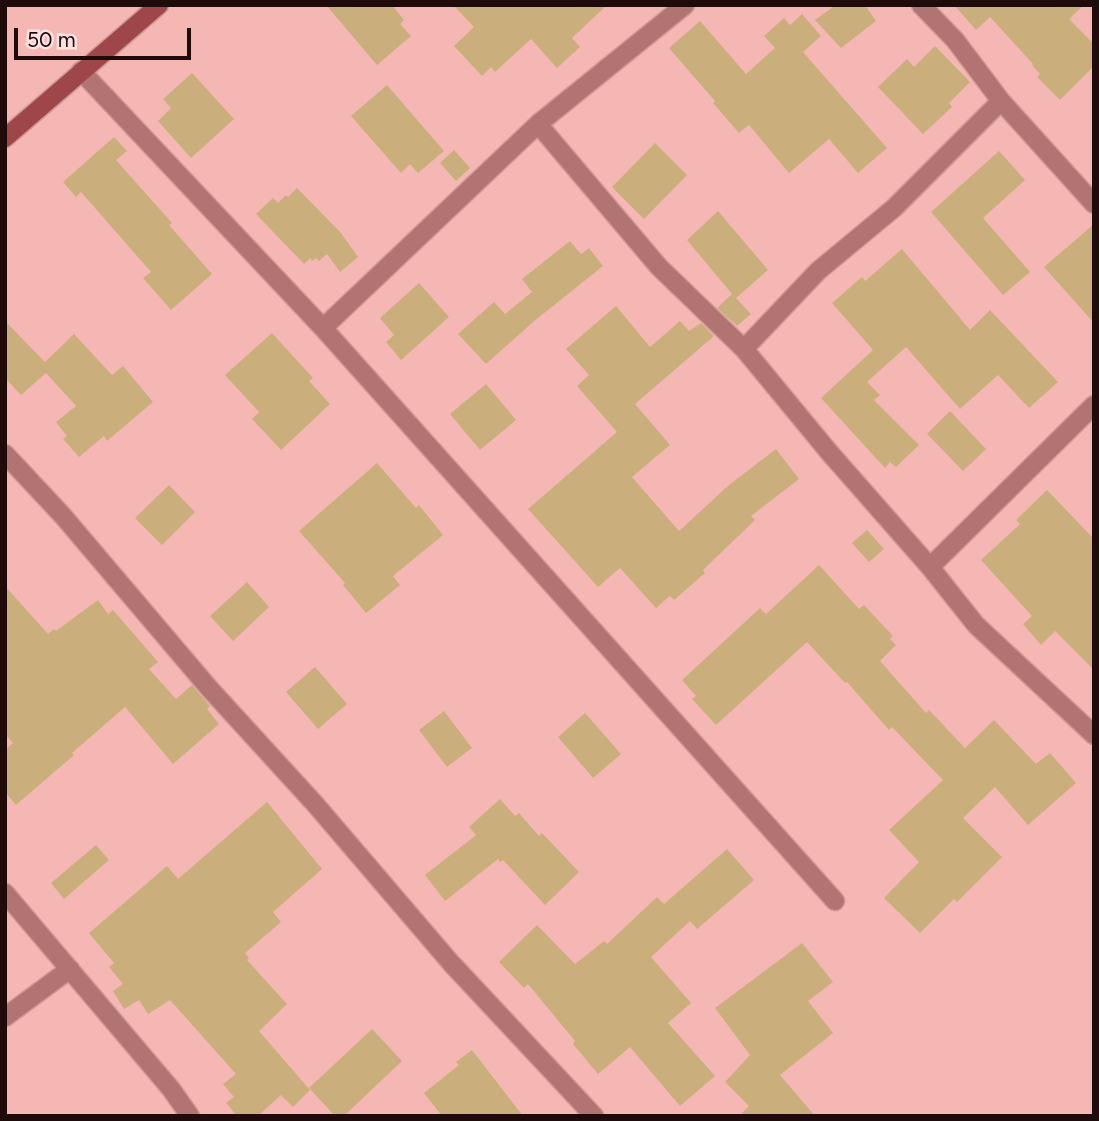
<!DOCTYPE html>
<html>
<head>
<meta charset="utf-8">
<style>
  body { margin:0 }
  #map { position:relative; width:1099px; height:1121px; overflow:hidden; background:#f5b7b4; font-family:Figtree,sans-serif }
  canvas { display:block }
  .frame { position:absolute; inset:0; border:7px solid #200b0b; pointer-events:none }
  .scale { position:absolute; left:14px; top:28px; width:177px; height:32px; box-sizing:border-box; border:4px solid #200b0b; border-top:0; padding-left:9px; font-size:21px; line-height:24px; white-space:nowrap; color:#200b0b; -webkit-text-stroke:5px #fde2e1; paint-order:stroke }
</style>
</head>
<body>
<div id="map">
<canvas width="1099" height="1121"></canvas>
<div class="frame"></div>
<div class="scale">50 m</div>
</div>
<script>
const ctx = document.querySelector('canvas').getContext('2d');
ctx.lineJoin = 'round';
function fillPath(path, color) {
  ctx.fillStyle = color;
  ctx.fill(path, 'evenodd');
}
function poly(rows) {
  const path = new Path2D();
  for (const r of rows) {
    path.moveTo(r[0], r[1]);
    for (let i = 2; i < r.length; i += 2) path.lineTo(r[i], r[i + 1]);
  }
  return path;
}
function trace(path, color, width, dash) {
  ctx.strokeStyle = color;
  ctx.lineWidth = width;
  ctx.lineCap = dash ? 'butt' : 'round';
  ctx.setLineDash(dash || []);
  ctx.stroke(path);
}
fillPath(poly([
  [326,5,392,5,404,20,400,24,411,36,377,65],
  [453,5,607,5,572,38,580,47,557,68,531,39,495,72,491,67,482,76,454,46,474,27],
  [836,5,865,5,876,21,841,48,815,20],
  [954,5,1084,5,1069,19,1094,44,1094,66,1060,100,1037,77,1040,74,1032,65,1033,64,990,17,976,30],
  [802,14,821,36,803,52,887,148,858,173,829,139,789,173,749,125,739,133,713,103,715,101,669,48,700,21,746,74,775,48,764,36,784,18,790,25],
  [935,46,970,82,949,103,952,107,923,134,878,87,907,59,914,67],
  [192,73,234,119,191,158,158,121,171,108,163,99],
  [387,85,444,151,418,173,410,164,401,173,351,116],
  [114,137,127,151,116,160,172,223,169,225,212,274,171,310,143,278,151,272,81,192,76,197,63,182],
  [655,143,687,175,644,219,612,187],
  [454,150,470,168,456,181,440,163],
  [999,151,1025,180,983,218,1030,272,1003,295,931,212],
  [297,188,341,233,358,257,340,272,327,254,319,261,316,258,312,261,310,258,304,264,256,214,273,198,278,203,286,195,288,197],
  [718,211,768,270,736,298,751,314,737,326,717,308,732,294,687,240],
  [1094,224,1094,323,1044,267],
  [570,241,581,254,589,248,603,266,533,322,486,364,458,334,494,302,505,314,532,292,522,279],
  [902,249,970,330,990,310,1058,382,1029,408,998,375,960,409,906,347,867,382,880,395,874,400,919,445,896,467,890,462,885,468,821,398,873,350,832,303,862,277,865,281],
  [419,283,449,317,401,360,386,342,394,335,380,318],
  [616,306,650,347,680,321,689,331,701,323,714,336,635,404,670,445,632,477,679,531,729,485,776,449,799,479,751,516,755,520,703,570,705,573,674,600,670,596,656,608,620,568,598,587,528,509,617,432,577,386,589,375,566,349],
  [5,321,45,362,74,334,112,375,123,366,153,402,107,441,104,436,79,457,63,439,67,436,56,422,76,406,46,373,21,395,5,378],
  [272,333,313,378,309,381,330,404,281,450,252,419,259,412,225,375],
  [486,384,516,420,480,450,450,414],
  [950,411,986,449,963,471,927,434],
  [377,463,416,508,419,505,443,535,393,576,400,585,366,613,343,585,345,583,299,531],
  [169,485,195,512,162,545,135,518],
  [1047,490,1094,539,1094,670,1055,631,1041,645,1023,624,1032,616,981,560,1020,524,1016,520],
  [867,530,884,549,869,562,852,543],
  [819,565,859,609,864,605,893,636,890,639,896,645,880,661,926,713,929,710,965,748,994,720,1036,764,1050,753,1076,783,1028,825,995,787,963,818,1002,857,957,902,954,899,920,933,884,898,919,862,889,830,943,780,892,727,889,730,847,682,845,683,807,642,716,725,692,699,696,696,682,680,760,608,766,614],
  [247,582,269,607,233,641,210,616],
  [5,586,48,634,54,629,56,631,98,600,108,614,113,610,158,662,149,669,176,699,192,685,210,706,207,709,219,724,173,764,125,707,72,753,74,755,16,805,5,792,5,750,13,743,5,734],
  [315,667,347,704,318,729,286,692],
  [444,711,472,748,447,767,419,730],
  [585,713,621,754,593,778,558,737],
  [500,799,515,816,519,813,539,836,542,833,579,872,545,905,503,860,500,862,498,859,445,901,425,875,476,835,469,827],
  [267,802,322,869,273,912,281,922,245,953,249,958,247,960,287,1004,259,1031,310,1090,293,1107,281,1095,258,1116,237,1116,226,1103,234,1097,223,1084,236,1074,170,1000,148,1014,139,1000,124,1009,113,991,123,984,109,967,114,963,89,933,167,866,178,879],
  [96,845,109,860,64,899,51,883],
  [727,849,754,880,697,929,690,921,651,957,691,1003,668,1023,715,1076,680,1106,630,1047,598,1074,573,1044,575,1041,528,984,524,988,499,962,537,925,575,964,604,941,607,944,657,897,664,904],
  [802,943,833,982,808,1001,833,1033,780,1075,815,1116,739,1116,749,1106,725,1082,750,1055,715,1008],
  [372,1029,402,1061,344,1116,335,1116,309,1088],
  [472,1050,523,1116,442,1116,424,1093,459,1065,456,1062]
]), '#caaf7d');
const street = poly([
  [921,5,955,40,1001,101,1094,204],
  [81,71,323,328,835,901],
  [538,124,659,267,744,349,829,452,930,567,976,625,1094,735],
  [323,328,538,124,685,5],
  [744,349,818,271,894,208,1001,101],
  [5,454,63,516,209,688,315,804,451,963,594,1116],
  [930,567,1094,405],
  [5,893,171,1089,190,1116],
  [5,1017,70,969]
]);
const secondary = poly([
  [5,138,159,5]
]);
trace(street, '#cf9896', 21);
trace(secondary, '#cf9896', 21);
trace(street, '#b17472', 18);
trace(secondary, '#9f4748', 18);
</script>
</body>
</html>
